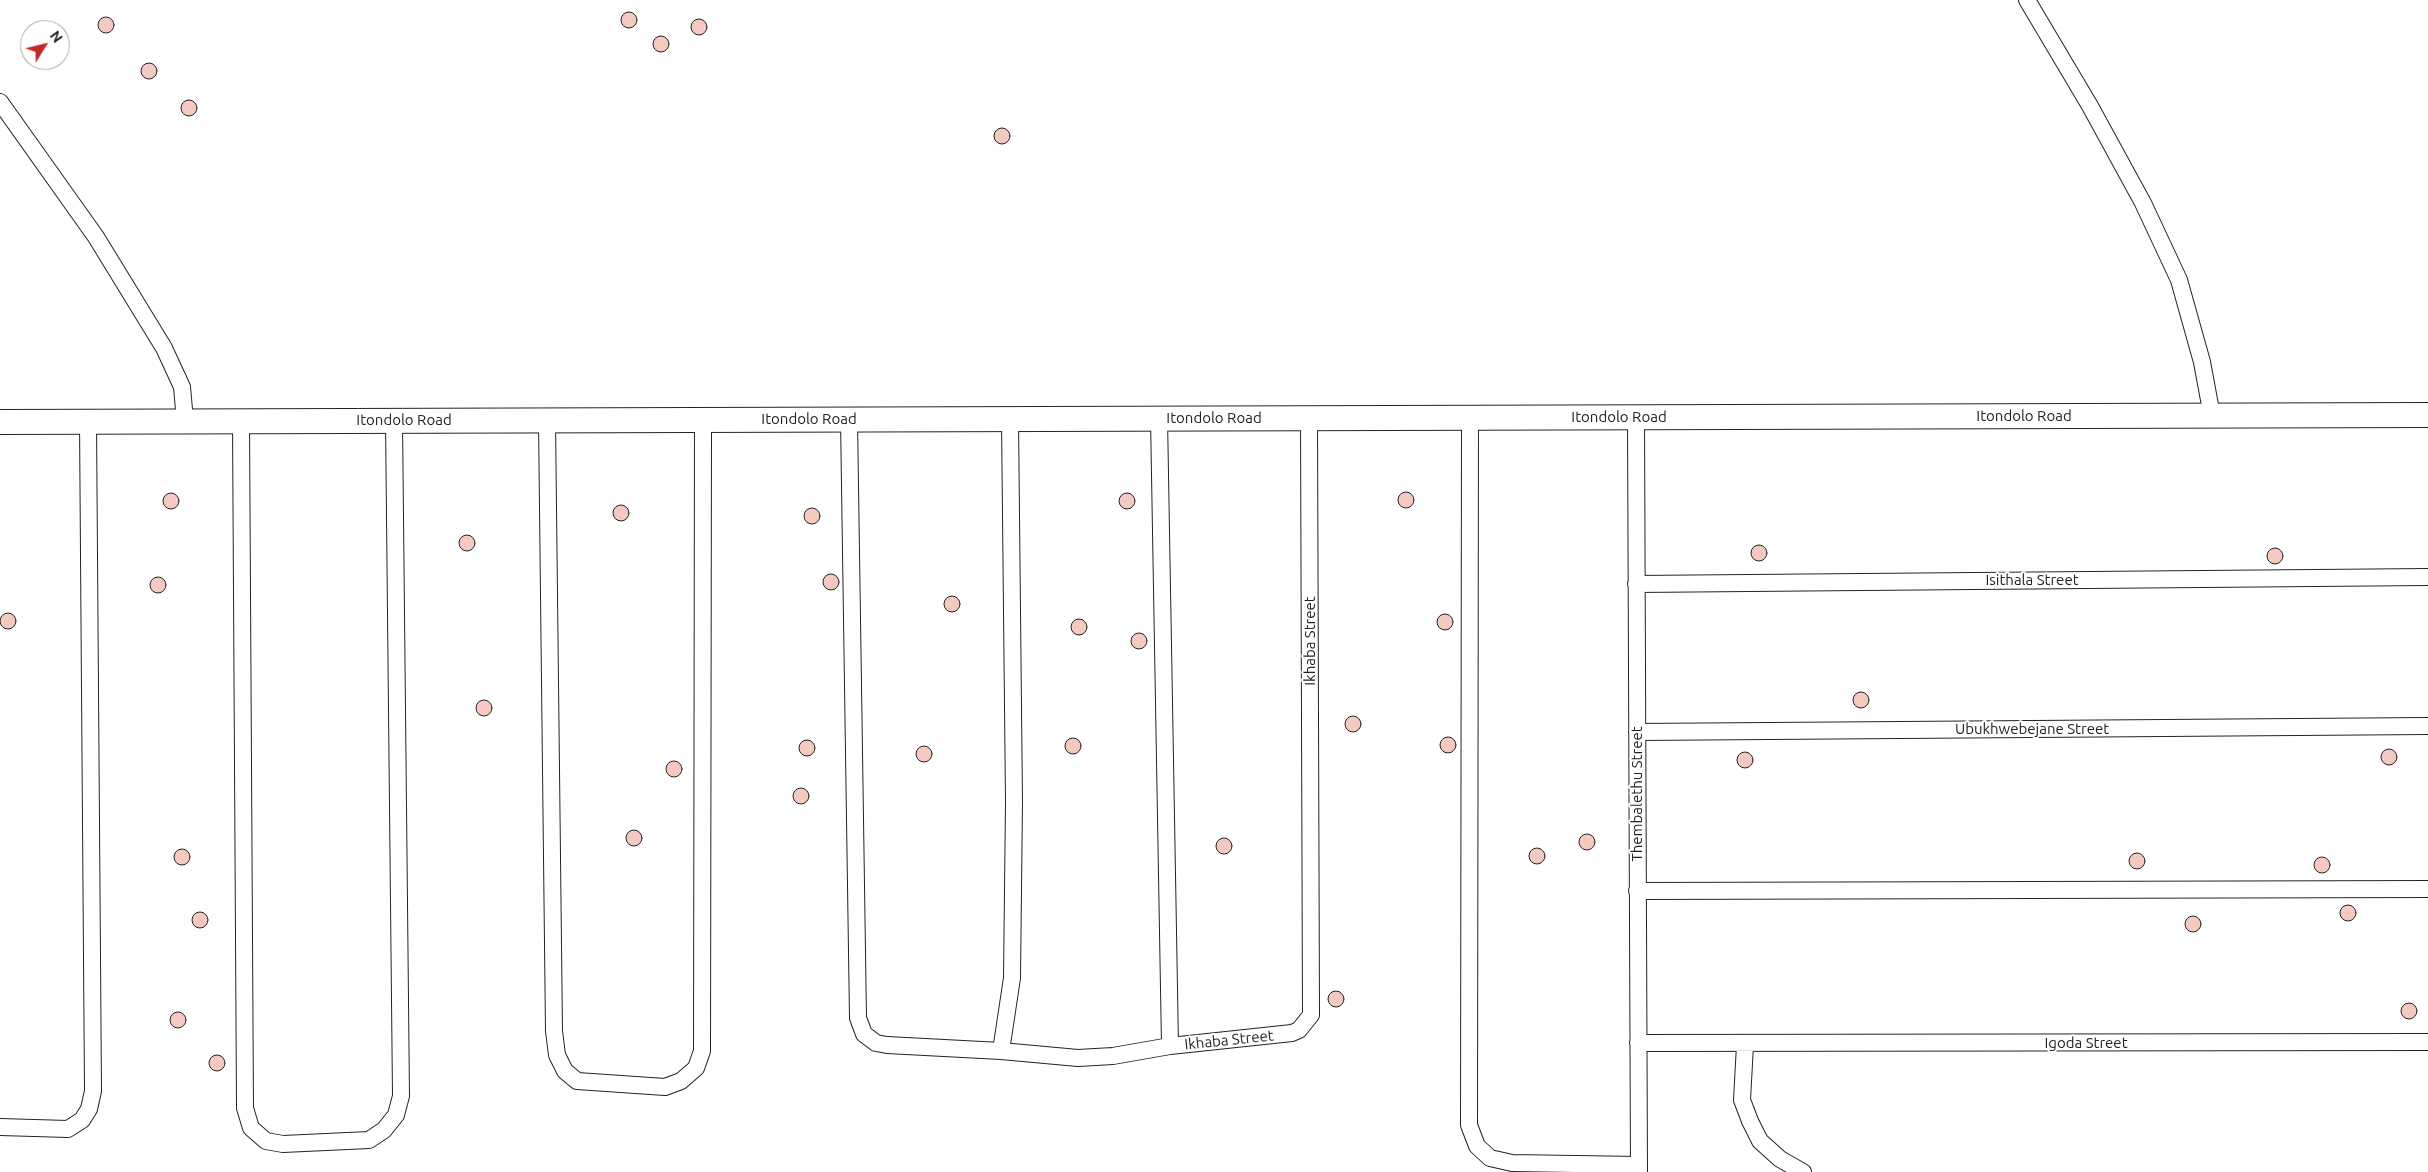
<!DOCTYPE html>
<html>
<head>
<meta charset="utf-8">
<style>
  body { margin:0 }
  #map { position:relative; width:2428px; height:1172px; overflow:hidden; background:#fff; font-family:Ubuntu,sans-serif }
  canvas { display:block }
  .north { position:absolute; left:20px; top:20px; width:50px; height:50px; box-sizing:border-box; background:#fff; border:1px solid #a7a7a7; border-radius:50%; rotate:54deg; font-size:14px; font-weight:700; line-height:20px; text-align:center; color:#222 }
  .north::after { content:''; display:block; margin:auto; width:18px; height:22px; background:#c62828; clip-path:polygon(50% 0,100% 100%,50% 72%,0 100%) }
</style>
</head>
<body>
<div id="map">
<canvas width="2428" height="1172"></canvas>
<div class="north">N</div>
</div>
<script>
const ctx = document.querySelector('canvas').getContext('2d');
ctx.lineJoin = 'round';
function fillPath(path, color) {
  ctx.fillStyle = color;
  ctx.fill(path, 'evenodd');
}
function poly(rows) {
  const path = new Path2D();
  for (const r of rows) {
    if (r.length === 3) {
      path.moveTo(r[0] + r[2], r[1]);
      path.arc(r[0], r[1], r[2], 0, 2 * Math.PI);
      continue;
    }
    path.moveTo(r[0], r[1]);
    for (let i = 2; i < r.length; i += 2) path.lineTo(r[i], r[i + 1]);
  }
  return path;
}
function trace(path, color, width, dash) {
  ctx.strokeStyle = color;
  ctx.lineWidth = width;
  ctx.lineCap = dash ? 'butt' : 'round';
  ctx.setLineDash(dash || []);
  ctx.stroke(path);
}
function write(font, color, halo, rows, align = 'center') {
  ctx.font = font + ' Ubuntu,sans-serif';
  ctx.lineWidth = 4;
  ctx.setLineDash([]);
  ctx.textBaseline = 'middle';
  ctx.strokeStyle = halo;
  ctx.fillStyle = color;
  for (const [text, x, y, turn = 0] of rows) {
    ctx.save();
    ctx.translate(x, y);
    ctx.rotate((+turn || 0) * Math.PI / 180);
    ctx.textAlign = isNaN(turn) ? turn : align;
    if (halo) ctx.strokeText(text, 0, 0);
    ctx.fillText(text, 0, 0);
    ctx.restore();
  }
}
const building = poly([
  [629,20,8],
  [106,25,8],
  [699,27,8],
  [661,44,8],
  [149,71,8],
  [189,108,8],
  [1002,136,8],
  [1406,500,8],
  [171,501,8],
  [1127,501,8],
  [621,513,8],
  [812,516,8],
  [467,543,8],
  [1759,553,8],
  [2275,556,8],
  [831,582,8],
  [158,585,8],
  [952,604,8],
  [8,621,8],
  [1445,622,8],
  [1079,627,8],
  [1139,641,8],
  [1861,700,8],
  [484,708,8],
  [1353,724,8],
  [1448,745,8],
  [1073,746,8],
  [807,748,8],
  [924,754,8],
  [2389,757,8],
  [1745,760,8],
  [674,769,8],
  [801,796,8],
  [634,838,8],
  [1587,842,8],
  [1224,846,8],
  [1537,856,8],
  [182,857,8],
  [2137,861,8],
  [2322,865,8],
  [2348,913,8],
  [200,920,8],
  [2193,924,8],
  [1336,999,8],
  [2409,1011,8],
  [178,1020,8],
  [217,1063,8]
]);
fillPath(building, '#f3c9c0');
trace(building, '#222', 1);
const street = poly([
  [2027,0,2090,106,2143,203,2179,280,2202,362,2212,416],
  [0,102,96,237,164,348,182,387,185,421],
  [1159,417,1170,1046,1292,1033,1299,1030,1311,1015,1309,418],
  [1470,417,1469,1125,1477,1146,1490,1158,1512,1163,1639,1165],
  [1636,417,1639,1172],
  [849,419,858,1018,864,1034,876,1043,887,1045,1001,1051,1012,978,1014,802,1010,419],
  [547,420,554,1031,557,1055,565,1071,577,1081,665,1087,681,1081,696,1068,702,1051,703,420],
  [241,421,245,1108,251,1128,266,1141,283,1144,369,1140,384,1130,396,1115,401,1096,394,420],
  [1636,584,2428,577],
  [1637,732,2428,726],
  [1637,891,2428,889],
  [1638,1043,2428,1042],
  [1745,1045,1742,1100,1750,1121,1760,1141,1780,1159,1803,1172],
  [1001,1051,1078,1058,1113,1056,1170,1046],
  [0,1127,68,1129,82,1120,89,1109,93,1091,88,421]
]);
const secondary = poly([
  [0,422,2428,415]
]);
trace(street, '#222', 18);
trace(secondary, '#222', 26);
trace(street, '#fff', 16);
trace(secondary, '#fff', 24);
write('15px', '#222', '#fff', [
  ["Itondolo Road",2024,416],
  ["Itondolo Road",1619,417],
  ["Itondolo Road",1214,418],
  ["Itondolo Road",809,419],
  ["Itondolo Road",404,420],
  ["Isithala Street",2032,580],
  ["Ikhaba Street",1310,641,-90],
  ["Ubukhwebejane Street",2032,729],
  ["Thembalethu Street",1637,794,-90],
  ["Ikhaba Street",1229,1040,-6],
  ["Igoda Street",2086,1043]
]);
</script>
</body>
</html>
